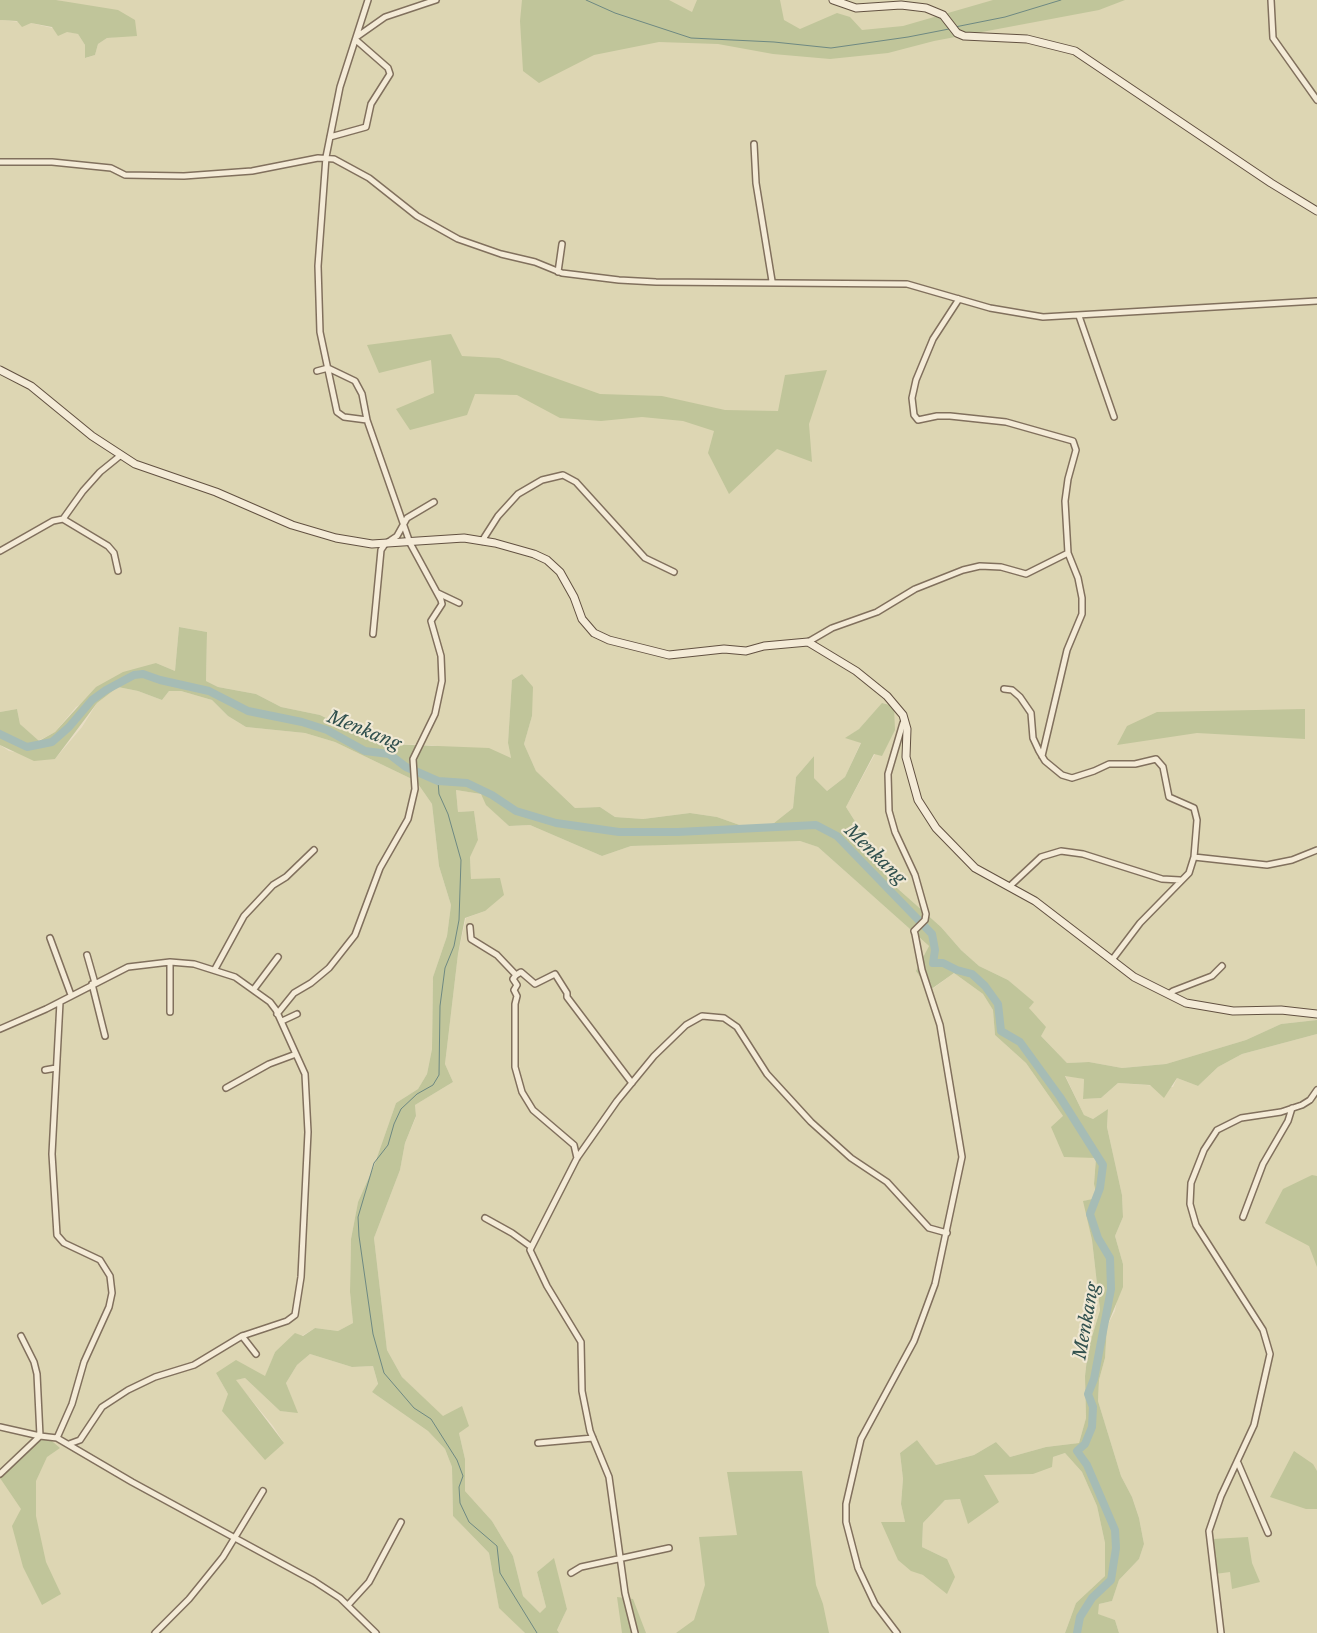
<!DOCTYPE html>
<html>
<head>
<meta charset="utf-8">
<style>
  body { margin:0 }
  canvas { display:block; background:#e8ddc5 }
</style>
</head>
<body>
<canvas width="1317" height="1633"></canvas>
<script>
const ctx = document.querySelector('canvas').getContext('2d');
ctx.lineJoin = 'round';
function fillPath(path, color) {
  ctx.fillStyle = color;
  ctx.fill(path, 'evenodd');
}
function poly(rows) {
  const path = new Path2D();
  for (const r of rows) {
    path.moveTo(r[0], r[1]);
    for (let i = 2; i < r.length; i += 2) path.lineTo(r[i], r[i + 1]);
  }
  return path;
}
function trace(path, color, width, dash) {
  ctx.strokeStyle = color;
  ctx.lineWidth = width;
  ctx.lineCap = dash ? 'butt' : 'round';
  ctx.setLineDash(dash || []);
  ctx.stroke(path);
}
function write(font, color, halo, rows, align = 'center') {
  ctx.font = font + ' "Libre Baskerville",serif';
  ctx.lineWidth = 4.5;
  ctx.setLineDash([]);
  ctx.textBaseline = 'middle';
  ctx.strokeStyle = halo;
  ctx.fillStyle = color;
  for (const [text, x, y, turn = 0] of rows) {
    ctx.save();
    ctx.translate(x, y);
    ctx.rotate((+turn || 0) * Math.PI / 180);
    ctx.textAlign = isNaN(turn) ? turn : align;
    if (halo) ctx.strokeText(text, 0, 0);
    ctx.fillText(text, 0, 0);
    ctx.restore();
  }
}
fillPath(poly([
  [56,0,1317,0,1317,1020,1281,1024,1246,1040,1166,1064,1122,1068,1089,1062,1067,1063,1041,1036,1029,1008,1033,1002,1008,980,979,966,961,950,941,927,897,888,876,864,863,834,846,807,875,754,894,707,883,703,859,729,846,738,861,742,845,777,827,791,814,778,814,756,796,777,793,808,769,827,748,828,717,817,690,813,643,819,615,817,600,807,575,808,536,771,524,744,532,716,522,674,512,680,508,743,511,758,431,745,387,744,361,735,320,715,281,707,256,694,218,687,206,681,207,632,179,627,175,671,156,663,76,707,55,732,38,741,20,724,17,709,0,712,0,20,31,23,78,34,85,45,86,58,95,55,98,44,107,38,116,37,75,4],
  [118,687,138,691,162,700,169,691,181,691,212,700,228,716,246,727,305,733,335,742,416,781,432,804,439,866,451,905,447,936,433,977,432,1049,427,1074,418,1089,396,1103,374,1166,358,1202,351,1239,350,1292,353,1323,338,1331,315,1328,275,1352,265,1377,251,1369,216,1373,228,1394,284,1443,273,1426,235,1380,245,1378,280,1411,297,1412,286,1383,297,1365,310,1354,352,1367,373,1366,378,1385,372,1392,428,1431,445,1449,452,1467,453,1516,489,1553,499,1607,525,1633,0,1633,0,745,9,751,55,759,82,727,97,703],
  [456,790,481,794,487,805,509,826,530,825,602,856,631,846,758,841,800,841,818,847,929,946,917,971,931,990,954,973,983,994,993,1010,995,1035,1026,1063,1063,1116,1064,1157,1096,1157,1094,1184,1097,1198,1084,1201,1092,1240,1100,1310,1088,1350,1085,1376,1086,1418,1079,1443,1046,1447,1010,1457,996,1442,974,1455,936,1465,917,1440,900,1453,903,1479,901,1504,905,1522,882,1522,911,1570,923,1575,947,1559,922,1547,923,1523,945,1500,960,1499,969,1524,984,1474,1033,1474,1053,1457,1065,1453,1082,1472,1097,1506,1105,1543,1105,1576,1076,1603,1065,1633,559,1633,557,1630,567,1609,553,1559,537,1572,546,1607,541,1614,523,1596,513,1556,492,1521,465,1491,465,1459,459,1433,462,1406,443,1417,402,1377,387,1350,374,1238,400,1170,405,1143,416,1117,415,1105,453,1082,445,1064,458,954,466,918,485,911,471,879,470,856,478,840,474,811,458,812],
  [1317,1034,1317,1633,1119,1633,1115,1620,1097,1614,1099,1604,1112,1601,1119,1580,1139,1559,1144,1544,1139,1518,1132,1497,1121,1476,1098,1401,1099,1380,1105,1358,1107,1326,1115,1311,1123,1264,1115,1236,1123,1217,1122,1195,1107,1127,1108,1109,1093,1119,1084,1115,1065,1075,1084,1079,1083,1099,1101,1098,1118,1083,1173,1087,1177,1078,1198,1086,1218,1067,1242,1054]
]), '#ddd6b3');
fillPath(poly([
  [0,0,56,0,118,10,135,20,137,36,107,38,98,44,95,55,85,58,85,45,78,34,67,32,58,36,52,27,31,23,22,27,17,21,0,20],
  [522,0,669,0,692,12,697,0,780,0,784,20,800,29,837,13,850,17,862,30,903,26,993,0,1125,0,1099,10,934,41,888,53,830,59,773,54,718,44,659,42,594,55,539,83,523,71,520,21],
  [451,334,462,356,499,358,600,394,662,396,725,410,778,411,785,375,827,370,809,424,812,462,777,449,729,494,708,453,714,431,683,421,642,417,601,421,560,418,517,395,475,394,467,415,410,430,396,409,434,393,431,360,379,373,367,345],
  [179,627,207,632,206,681,218,687,256,694,281,707,320,715,361,735,387,744,489,748,511,758,508,743,512,680,522,674,533,687,532,716,524,744,536,771,575,808,600,807,615,817,643,819,690,813,717,817,748,828,769,827,793,808,796,777,814,756,814,778,827,791,845,777,861,743,845,738,859,729,882,703,894,706,895,730,882,756,874,754,846,807,863,834,876,864,897,888,941,927,961,950,979,966,1008,980,1034,1002,1029,1008,1046,1027,1041,1036,1067,1063,1089,1062,1122,1068,1166,1064,1246,1040,1281,1024,1317,1020,1317,1034,1242,1054,1218,1067,1198,1086,1177,1078,1164,1098,1150,1085,1118,1083,1101,1098,1083,1099,1084,1079,1065,1076,1084,1115,1093,1119,1108,1109,1107,1127,1122,1195,1123,1217,1115,1236,1123,1264,1123,1287,1107,1326,1105,1358,1099,1380,1098,1401,1121,1476,1132,1497,1139,1518,1144,1544,1139,1559,1119,1580,1112,1601,1099,1604,1098,1614,1115,1620,1119,1633,1065,1633,1076,1603,1105,1576,1105,1543,1097,1506,1082,1472,1065,1453,1053,1457,1052,1467,1033,1474,984,1475,999,1502,968,1524,960,1499,945,1500,923,1523,922,1547,947,1559,955,1577,947,1594,923,1575,911,1571,898,1560,881,1522,905,1522,901,1504,903,1479,900,1453,917,1440,936,1465,974,1455,996,1442,1010,1457,1046,1447,1079,1443,1086,1418,1085,1376,1088,1350,1100,1310,1092,1240,1083,1201,1097,1198,1094,1184,1096,1158,1064,1157,1051,1127,1063,1116,1026,1063,995,1035,993,1010,983,994,954,973,930,990,916,971,929,946,818,847,800,841,631,846,602,856,530,825,509,826,486,805,481,794,456,790,458,812,474,811,478,840,470,857,471,879,500,878,504,895,485,911,465,918,458,954,445,1064,453,1082,415,1105,416,1116,405,1143,400,1170,374,1238,387,1350,402,1377,443,1416,462,1406,469,1426,459,1433,465,1459,465,1491,492,1521,513,1556,523,1596,540,1613,546,1607,537,1572,554,1558,567,1609,557,1630,559,1633,525,1633,499,1608,489,1553,453,1516,452,1467,445,1449,428,1431,372,1392,378,1384,373,1366,352,1367,310,1354,297,1365,286,1383,298,1413,280,1411,245,1378,236,1380,284,1443,265,1460,222,1411,228,1394,216,1373,236,1360,265,1376,275,1352,295,1333,303,1336,315,1328,338,1331,353,1323,350,1292,351,1239,358,1202,374,1166,396,1103,418,1089,427,1074,432,1049,433,977,447,936,451,905,439,866,432,804,416,781,335,742,305,733,246,727,228,716,212,700,181,691,169,691,162,700,138,691,118,687,97,703,55,759,34,761,0,745,0,712,17,709,20,724,39,741,55,732,96,687,123,672,156,663,175,671],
  [1305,709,1305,739,1197,733,1117,745,1127,726,1157,712],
  [1312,1175,1317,1176,1317,1267,1309,1246,1265,1223,1283,1189],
  [47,1437,60,1448,47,1457,36,1481,36,1516,46,1562,61,1594,42,1605,23,1567,12,1526,21,1509,0,1478,0,1475,23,1450],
  [1294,1451,1313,1464,1317,1471,1317,1509,1306,1509,1270,1497],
  [802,1471,816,1585,823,1604,829,1633,676,1633,694,1620,705,1585,699,1537,737,1535,727,1472],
  [1248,1537,1252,1563,1260,1582,1232,1589,1230,1572,1215,1574,1213,1539],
  [617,1597,633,1599,646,1633,622,1633]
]), '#c0c59a');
trace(poly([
  [586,0,615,13,691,38,774,42,831,48,908,37,949,29],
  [955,27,1005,17,1061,0],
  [438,781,439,794,448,814,461,860,459,920,454,946,445,968,440,1006,439,1075,433,1085,417,1094,401,1109,394,1124,388,1145,374,1163,358,1217,359,1236,373,1334,384,1373,414,1408,431,1419,457,1460,463,1476,459,1487,460,1503,469,1522,497,1546,500,1573,537,1633]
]), '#6e8982', 1);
trace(poly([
  [0,734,27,747,52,742,69,727,92,700,106,690,134,675,143,674,160,680,209,691,248,711,302,722,327,730,365,751,389,754,406,767,438,781,467,783,492,795,516,811,556,823,619,832,678,832,816,825,837,836,932,934,935,950,933,963,943,963,957,970,972,974,985,986,998,1004,1001,1031,1020,1042,1060,1097,1103,1165,1100,1188,1090,1214,1098,1238,1110,1258,1111,1289,1094,1379,1088,1394,1093,1407,1092,1427,1085,1444,1077,1451,1087,1465,1115,1530,1116,1548,1111,1580,1092,1598,1080,1617,1077,1633]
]), '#a6bcb5', 8);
const street = poly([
  [1271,0,1273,38,1317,100],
  [358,36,385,17,436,0],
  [330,137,366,127,371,104,390,74,388,68,356,40],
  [754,144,756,183,772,281],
  [0,162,52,162,111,168,125,175,184,176,252,171,318,158,334,159,369,178,417,216,458,239,501,254,535,262,562,273,619,280,656,282,907,284,990,308,1043,317,1317,301],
  [558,272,562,244],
  [959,299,933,339,916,380,912,398,914,415,918,420,937,416,950,416,1006,422,1073,441,1076,450,1068,479,1065,501,1068,553],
  [1079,316,1114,417],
  [317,371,328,368,355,381,362,394,367,420],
  [63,519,108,546,114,553,118,571],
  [482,541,498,516,518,494,542,480,563,475,576,482,645,558,674,572],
  [0,551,53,521,63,519,83,491,100,472,121,455],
  [438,593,459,603],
  [373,634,381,550,385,544,397,536,407,518,434,502],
  [808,642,832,628,877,612,915,589,963,570,980,566,1001,567,1026,574,1068,553,1078,578,1082,598,1082,614,1067,650,1042,756],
  [1004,689,1012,690,1020,697,1031,713,1033,738,1039,751,1045,761,1062,775,1072,778,1094,771,1109,764,1135,764,1156,759,1163,767,1169,797,1194,808,1197,820,1194,857,1189,873,1140,923,1112,960],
  [1194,857,1267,865,1292,860,1317,850],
  [1010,886,1041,857,1061,851,1083,854,1162,879,1180,880],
  [470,927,471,939,497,955,516,975,513,979,517,985,514,990,517,996,515,1004,515,1067,522,1092,533,1110,574,1145,577,1158],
  [50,938,71,995],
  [87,955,95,983],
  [215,969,244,916,273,885,286,877,314,850],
  [516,975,521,972,535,984,555,974,567,993,567,997,632,1083],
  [92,984,105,1036],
  [254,989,278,957],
  [1169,994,1173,991,1212,976,1222,966],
  [170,1012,170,962],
  [277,1014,294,993,311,983,329,968,355,935,380,868,408,819,415,789,413,759,435,714,442,681,441,656,431,621,442,604,441,600,410,543,367,420,344,417,337,412,320,332,318,266,326,157,340,87,368,0],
  [282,1021,297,1014],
  [0,1029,46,1009,128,967,170,962,194,964,235,977,270,1002,276,1010,305,1074,308,1132,301,1277,295,1315,287,1321,242,1336,194,1365,155,1377,128,1390,102,1407,80,1440,69,1444],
  [45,1070,56,1068],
  [226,1088,269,1064,296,1054],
  [1243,1217,1263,1164,1288,1121,1292,1108],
  [485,1218,512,1233,530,1246],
  [242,1336,256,1354],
  [0,1427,40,1436,37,1374,34,1362,21,1336],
  [57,1438,72,1404,84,1362,109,1307,112,1293,110,1276,100,1260,64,1243,57,1235,52,1154,60,1002],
  [538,1443,593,1438],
  [1238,1463,1268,1533],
  [0,1474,40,1436,57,1438,132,1482,314,1581,340,1598,376,1633],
  [571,1573,581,1567,669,1548],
  [348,1605,369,1582,401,1522],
  [155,1633,189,1599,223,1557,263,1491],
  [635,1633,625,1593,609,1477,590,1431,582,1391,581,1342,547,1286,530,1250,577,1158,617,1101,654,1056,686,1025,702,1016,724,1018,737,1027,767,1074,811,1122,851,1158,887,1182,929,1228,947,1233],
  [897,1633,875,1604,858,1568,846,1522,846,1504,861,1439,914,1341,935,1284,962,1157,940,1025,922,970,915,934,914,931,925,920,926,914,915,875,895,832,889,811,888,774,903,723],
  [1221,1633,1209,1531,1221,1496,1254,1425,1270,1354,1263,1330,1196,1225,1190,1204,1191,1183,1204,1150,1217,1130,1241,1118,1281,1112,1302,1105,1310,1100,1317,1090]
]);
const secondary = poly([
  [833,0,856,8,901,5,926,8,943,15,957,33,964,36,1027,39,1075,51,1271,183,1317,211],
  [0,370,31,386,92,436,135,464,216,492,292,525,336,538,372,544,464,538,495,543,534,554,547,560,560,572,574,597,582,619,594,633,609,640,669,655,724,649,746,651,764,646,808,642,856,671,887,696,903,715,907,729,906,757,918,800,936,828,975,868,1035,901,1134,977,1186,1003,1233,1011,1281,1010,1317,1014]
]);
trace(street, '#81705d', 8);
trace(secondary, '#625141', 9);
trace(street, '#f4ebd7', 5);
trace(secondary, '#f4ebd7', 7);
write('italic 18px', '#30504e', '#f0e8d4', [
  ["Menkang",364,731,22],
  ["Menkang",875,855,44],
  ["Menkang",1087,1321,-80]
]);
</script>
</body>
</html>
